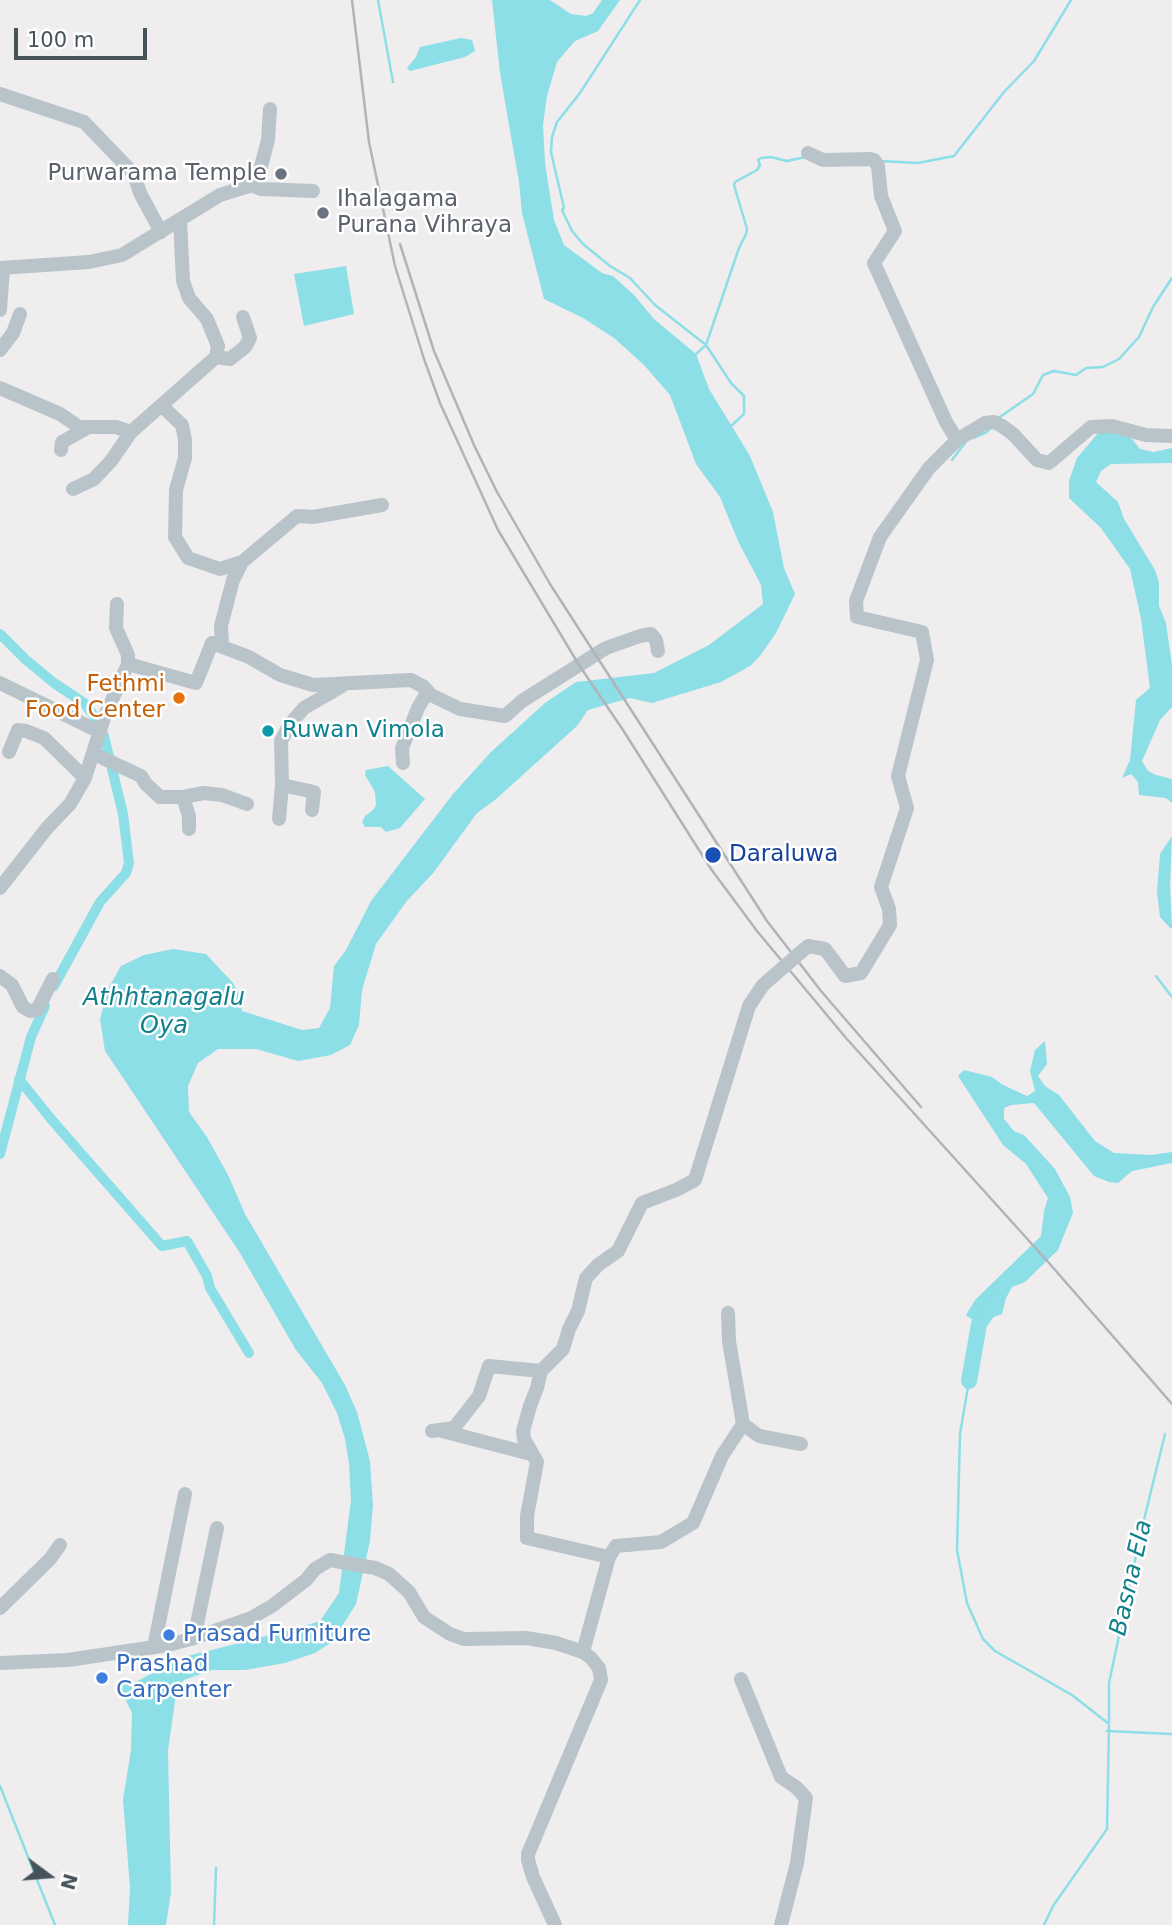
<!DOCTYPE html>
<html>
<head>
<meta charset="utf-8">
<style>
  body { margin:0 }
  #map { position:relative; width:1172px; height:1925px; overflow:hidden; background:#f0edee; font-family:"DejaVu Sans",sans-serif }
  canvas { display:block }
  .north { position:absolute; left:14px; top:1841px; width:70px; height:70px; -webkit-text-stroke:5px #fff; paint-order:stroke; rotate:106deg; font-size:19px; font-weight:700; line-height:28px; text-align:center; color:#47535a }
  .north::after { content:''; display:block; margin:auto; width:24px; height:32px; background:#47535a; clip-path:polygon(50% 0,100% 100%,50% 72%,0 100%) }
  .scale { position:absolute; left:14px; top:28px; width:133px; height:32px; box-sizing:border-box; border:4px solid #47535a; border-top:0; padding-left:9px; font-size:21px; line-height:24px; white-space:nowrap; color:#47535a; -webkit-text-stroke:5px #fff; paint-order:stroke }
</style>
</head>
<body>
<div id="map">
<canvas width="1172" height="1925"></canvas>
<div class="north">N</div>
<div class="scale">100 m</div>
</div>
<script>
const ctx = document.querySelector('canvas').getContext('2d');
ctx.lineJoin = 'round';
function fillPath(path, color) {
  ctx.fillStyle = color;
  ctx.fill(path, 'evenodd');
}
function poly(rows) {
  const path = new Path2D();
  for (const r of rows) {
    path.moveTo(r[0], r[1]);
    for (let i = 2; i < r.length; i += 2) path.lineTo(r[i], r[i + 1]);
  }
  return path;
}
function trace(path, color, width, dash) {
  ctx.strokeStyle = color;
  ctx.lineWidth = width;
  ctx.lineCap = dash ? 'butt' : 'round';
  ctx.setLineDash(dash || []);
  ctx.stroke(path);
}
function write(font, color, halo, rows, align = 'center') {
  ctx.font = font + ' "DejaVu Sans",sans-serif';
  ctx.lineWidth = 5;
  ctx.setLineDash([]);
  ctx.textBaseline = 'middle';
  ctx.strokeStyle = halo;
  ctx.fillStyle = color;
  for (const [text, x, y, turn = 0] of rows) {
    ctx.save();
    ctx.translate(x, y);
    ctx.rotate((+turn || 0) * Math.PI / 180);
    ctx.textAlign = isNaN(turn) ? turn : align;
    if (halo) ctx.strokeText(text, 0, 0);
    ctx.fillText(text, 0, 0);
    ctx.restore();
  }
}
fillPath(poly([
  [492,0,550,0,571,14,586,16,593,13,602,0,620,0,598,31,575,41,557,62,547,96,543,125,545,163,554,220,564,245,602,273,613,276,634,295,654,319,696,354,709,389,750,456,773,512,784,568,795,594,776,633,760,656,750,666,721,682,652,703,630,698,588,710,577,726,495,800,477,813,434,872,406,902,376,944,362,990,359,1025,350,1045,331,1055,298,1061,256,1049,218,1049,198,1063,188,1086,189,1112,207,1137,229,1177,245,1214,345,1385,357,1412,370,1461,373,1505,370,1541,356,1604,332,1642,315,1653,285,1663,245,1670,212,1670,184,1680,177,1688,168,1750,171,1892,166,1925,128,1925,130,1888,123,1800,131,1750,132,1713,118,1684,133,1683,184,1657,298,1628,320,1621,339,1593,351,1500,349,1463,345,1439,337,1413,322,1383,296,1350,240,1253,105,1051,100,1019,108,989,121,966,144,955,173,949,206,954,233,983,239,994,242,1011,302,1030,319,1028,330,1008,334,966,346,950,371,901,453,794,491,752,545,703,576,682,654,673,709,645,763,604,761,585,738,541,720,497,696,464,670,395,644,365,614,338,583,318,544,299,522,213,519,182,500,73],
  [461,38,472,40,475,51,465,57,410,71,407,68,416,57,420,47],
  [346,266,354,314,304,326,294,274],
  [1099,432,1117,432,1132,439,1140,449,1153,452,1172,448,1172,463,1111,464,1101,471,1096,482,1118,502,1124,519,1155,570,1159,583,1159,606,1166,623,1172,665,1172,707,1160,720,1142,761,1148,771,1156,775,1172,779,1172,803,1166,798,1139,795,1138,782,1131,774,1122,778,1130,760,1136,700,1150,688,1141,619,1130,569,1101,528,1069,498,1069,481,1077,458],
  [388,766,425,799,400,828,386,832,381,827,365,827,362,822,365,816,373,810,376,805,375,792,365,775,366,770],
  [1172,836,1170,885,1172,928,1170,928,1160,917,1157,892,1160,854],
  [1045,1041,1047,1064,1038,1076,1045,1086,1059,1095,1095,1141,1114,1153,1151,1155,1172,1152,1172,1163,1132,1171,1118,1183,1109,1182,1094,1176,1034,1103,1011,1105,1004,1108,1004,1119,1014,1131,1024,1135,1055,1169,1070,1197,1073,1213,1058,1250,1025,1282,1012,1287,1006,1298,1002,1314,988,1319,971,1319,966,1315,975,1300,1041,1236,1044,1211,1048,1198,1026,1164,1003,1145,958,1076,964,1070,992,1077,1003,1085,1027,1096,1035,1091,1030,1071,1035,1050]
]), '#8cdee7');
trace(poly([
  [378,0,393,82],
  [640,0,580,93,557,122,552,137,551,152,564,208,562,210,572,231,583,244,610,266,630,278,655,305,706,345,731,383,744,396,744,414,731,426],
  [880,161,918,163,954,156,1004,92,1034,61,1071,0],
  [696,354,706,345,739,248,746,234,747,229,734,185,735,182,757,170,760,165,758,160,761,158,771,157,787,161,806,157],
  [997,419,1033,394,1043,375,1054,371,1076,375,1086,368,1103,367,1119,359,1139,337,1153,307,1172,278],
  [973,438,987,432,991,427],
  [952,460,965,443],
  [1156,976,1172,997],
  [969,1381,960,1434,957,1550,967,1603,983,1639,995,1651,1072,1695,1109,1724,1107,1829,1053,1906,1044,1925],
  [1109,1724,1109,1683,1141,1532,1165,1434],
  [1107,1731,1172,1734],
  [0,1786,55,1925],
  [214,1925,216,1868]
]), '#8cdee7', 2.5);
trace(poly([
  [0,634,25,659,54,683,84,703,95,717,104,736,123,814,129,863,126,873,100,902,54,986],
  [19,1079,51,1119,162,1246,187,1241,207,1276,210,1288,249,1353],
  [0,1154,31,1037,45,1006]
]), '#8cdee7', 10);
trace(poly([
  [969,1381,979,1324,994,1302]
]), '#8cdee7', 16);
trace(poly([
  [0,94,84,122,134,174,140,193,161,232],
  [808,153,823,160,870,159,874,160,878,166,881,196,895,231,874,263,946,422,957,440],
  [252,185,261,189,313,191],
  [0,268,89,262,122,255,220,195,252,185,259,174,268,140,270,109],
  [0,310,3,268],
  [0,350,13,333,20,314],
  [216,357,230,359,245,347,250,338,243,317],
  [0,388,60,414,79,427,116,427,131,432,216,357,218,346,211,329,207,319,189,298,183,281,180,220],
  [162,406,182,425,185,440,185,458,176,490,175,537,188,558,220,569,242,562,297,516,313,517,382,505],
  [61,450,62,442,87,428],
  [73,489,94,479,111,461,131,432],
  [222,646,221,626,233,580,242,562],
  [128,664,196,683,212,643,249,657,280,675,313,685,411,680,424,687,431,695,460,709,505,716,522,701,606,648,640,636,651,634,656,640,658,651],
  [0,683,100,732],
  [9,752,18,730,26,731,44,738,85,778],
  [94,754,141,776,146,784,160,797,183,797,204,793,222,795,247,804],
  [403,763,402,748,418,708,425,696,431,695],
  [183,797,189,816,189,829],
  [312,810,314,792,282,785,281,741,290,724,304,708,342,686],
  [279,819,282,785],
  [0,888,47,828,70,804,85,778,104,718,128,664,128,655,116,628,117,604],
  [0,976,12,985,23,1007,30,1011,37,1010,53,979],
  [728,1313,729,1341,743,1424,759,1436,801,1444],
  [432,1431,454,1428,479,1396,489,1366,541,1371],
  [442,1431,531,1454],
  [609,1557,616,1546,661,1542,693,1523,722,1456,743,1424],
  [0,1608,50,1559,60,1545],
  [194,1638,217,1528],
  [154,1647,185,1494],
  [0,1663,68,1660,168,1645,194,1638,251,1618,272,1606,306,1580,315,1569,330,1560,375,1568,389,1574,409,1592,424,1617,450,1634,464,1639,526,1638,556,1643,583,1652,591,1658,599,1668,601,1680,528,1854,528,1860,533,1877,555,1925],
  [741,1679,781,1777,797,1788,806,1798,797,1863,781,1925]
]), '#b9c4ca', 14);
trace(poly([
  [352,0,369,142,395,266,424,359,440,403,498,530,579,665,623,730,711,869,757,931,846,1038,1049,1263,1172,1404],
  [400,244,434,351,474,445,497,492,550,584,767,921,821,991,921,1107]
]), '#b0b4b8', 2.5);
trace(poly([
  [583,1652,609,1557,527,1538,527,1516,537,1462,524,1439,523,1431,530,1406,537,1388,541,1371,563,1349,569,1329,578,1311,586,1278,598,1265,618,1251,642,1203,676,1190,695,1180,749,1006,763,985,808,946,825,949,845,976,861,973,890,925,889,909,881,887,907,808,898,776,927,660,922,632,857,617,856,601,880,537,929,468,957,440,985,423,994,422,1002,426,1013,434,1037,460,1049,463,1091,427,1112,426,1146,435,1172,436]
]), '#b9c4ca', 14);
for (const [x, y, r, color] of [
  [281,174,7,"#6b7280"],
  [323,213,7,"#6b7280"],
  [179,698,7,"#e8710a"],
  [268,731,7,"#0f9aa8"],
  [713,855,9,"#1a4fb4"],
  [169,1635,7,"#3f7fe0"],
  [102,1678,7,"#3f7fe0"]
]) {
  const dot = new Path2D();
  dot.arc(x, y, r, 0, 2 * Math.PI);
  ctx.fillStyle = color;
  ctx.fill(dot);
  trace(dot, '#fff', 2.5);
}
write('23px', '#5b616d', '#fff', [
  ["Purwarama Temple",267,174],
  ["Ihalagama",337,200,"left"],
  ["Purana Vihraya",337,226,"left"]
], 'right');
write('23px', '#c56008', '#fff', [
  ["Fethmi",165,685],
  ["Food Center",165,711]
], 'right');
write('23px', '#0d838f', '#fff', [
  ["Ruwan Vimola",282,731]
], 'left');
write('23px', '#164399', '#fff', [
  ["Daraluwa",729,855]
], 'left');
write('23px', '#366cbe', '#fff', [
  ["Prasad Furniture",183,1635],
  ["Prashad",116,1665],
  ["Carpenter",116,1691]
], 'left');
write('italic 24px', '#12808b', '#fff', [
  ["Athhtanagalu",164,999],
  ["Oya",164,1027],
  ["Basna Ela",1132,1578,-77]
]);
</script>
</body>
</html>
